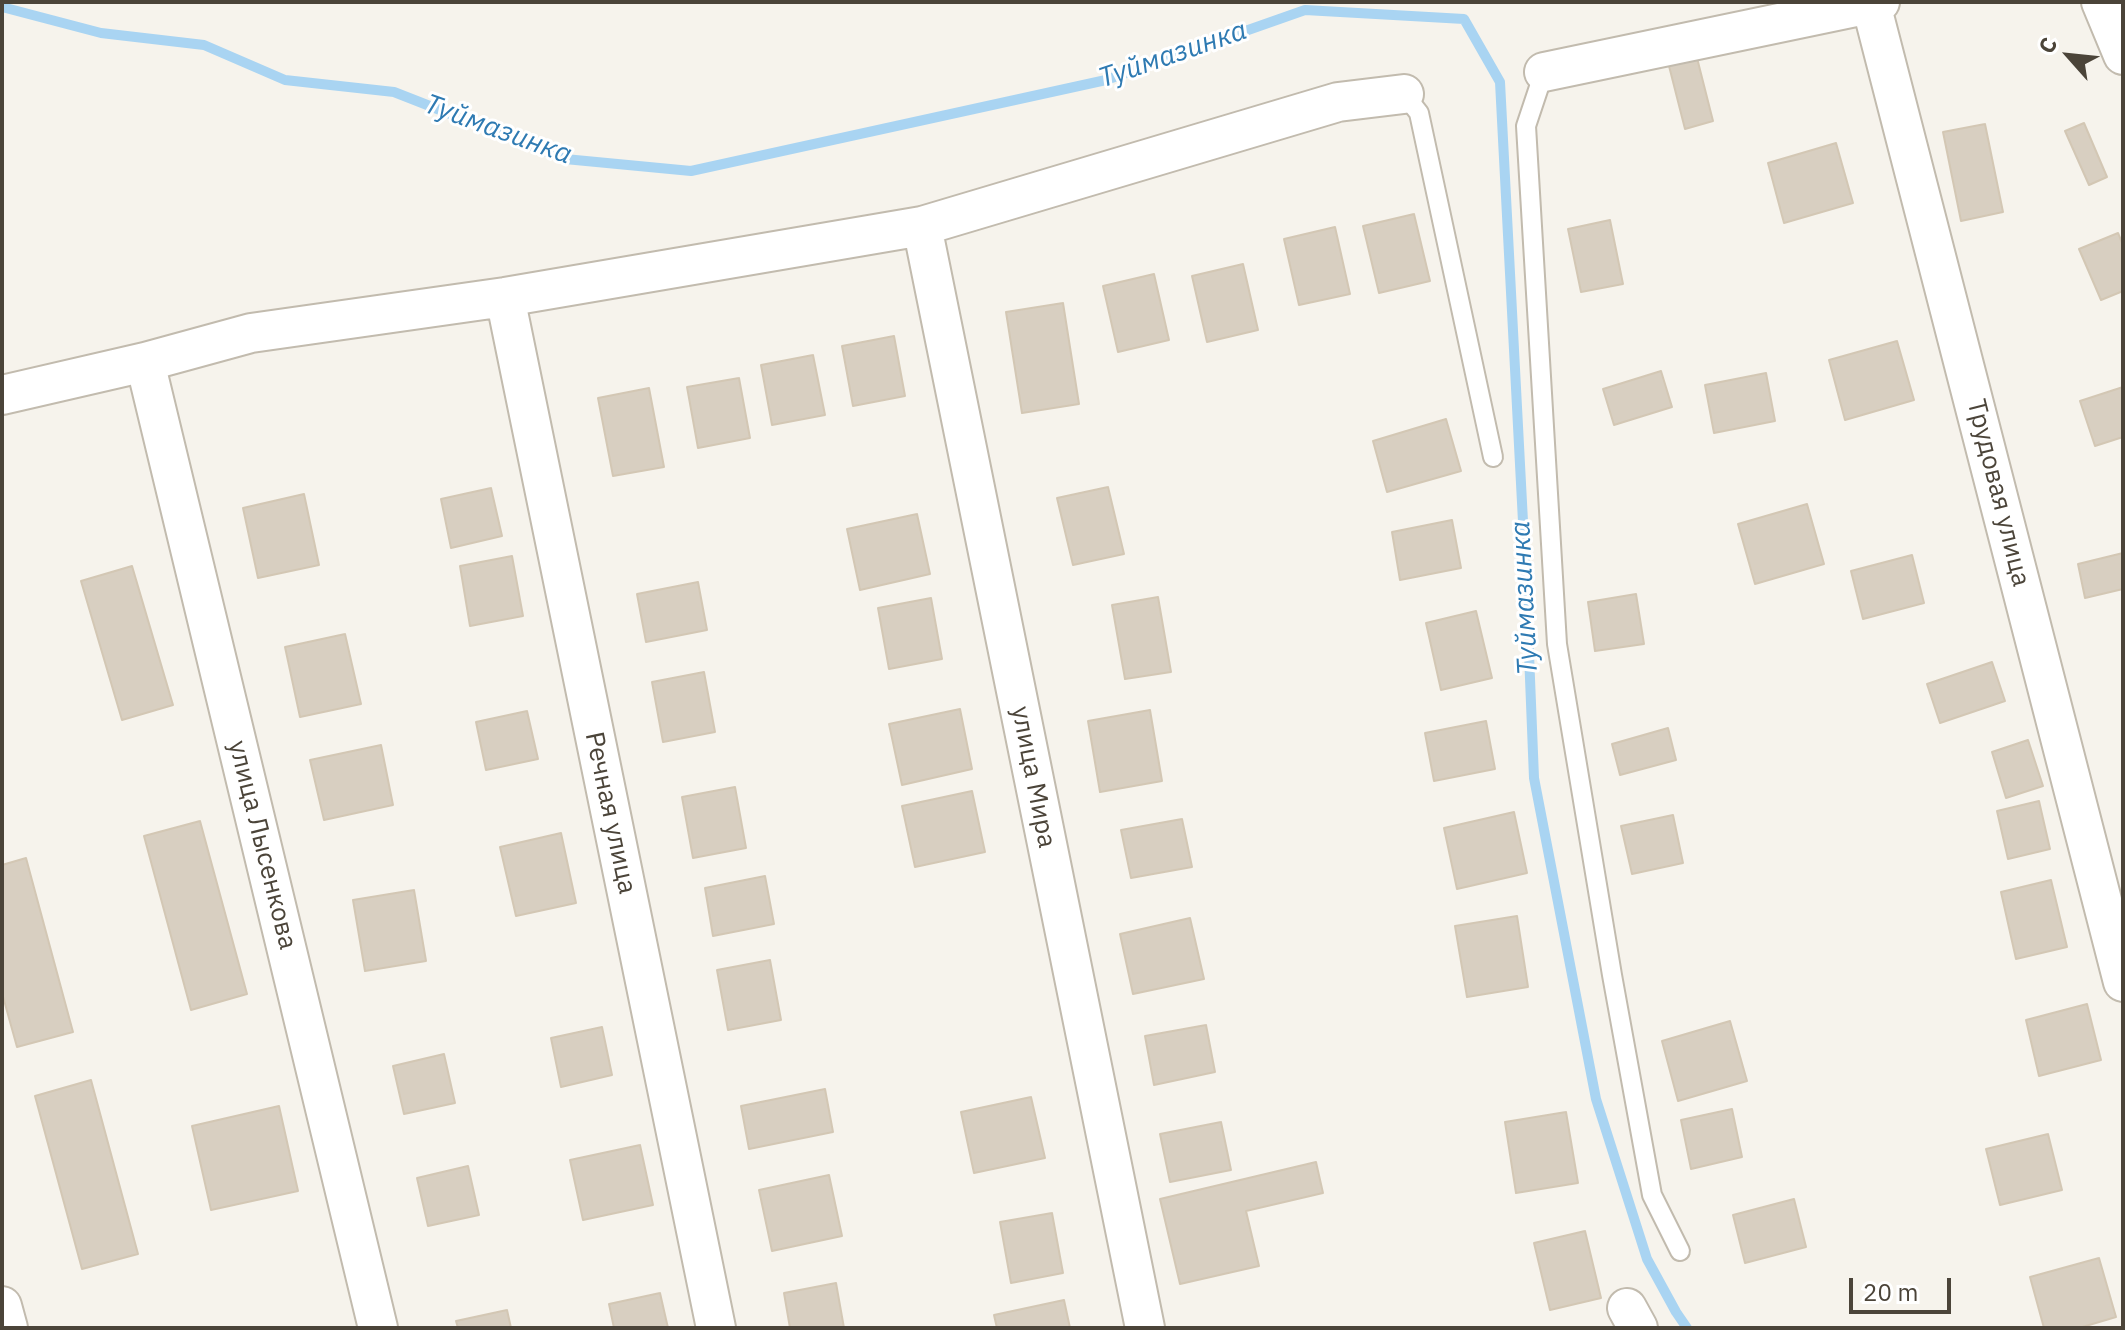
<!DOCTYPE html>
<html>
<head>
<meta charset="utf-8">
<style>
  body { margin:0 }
  #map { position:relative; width:2125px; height:1330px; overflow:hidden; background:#f6f3ec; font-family:"IBM Plex Sans",sans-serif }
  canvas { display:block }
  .frame { position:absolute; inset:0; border:4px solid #4b4439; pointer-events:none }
  .north { position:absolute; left:2029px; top:16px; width:80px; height:80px; -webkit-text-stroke:6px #fff; paint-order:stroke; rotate:297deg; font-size:22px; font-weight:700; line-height:32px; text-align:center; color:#4b4439 }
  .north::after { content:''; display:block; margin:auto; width:28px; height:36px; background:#4b4439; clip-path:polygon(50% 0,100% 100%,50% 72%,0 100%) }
  .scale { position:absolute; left:1849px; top:1278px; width:102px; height:36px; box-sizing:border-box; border:4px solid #4b4439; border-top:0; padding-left:10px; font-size:24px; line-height:28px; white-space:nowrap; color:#4b4439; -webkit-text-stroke:6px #fff; paint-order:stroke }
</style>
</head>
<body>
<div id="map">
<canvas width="2125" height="1330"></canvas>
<div class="frame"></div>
<div class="north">С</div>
<div class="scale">20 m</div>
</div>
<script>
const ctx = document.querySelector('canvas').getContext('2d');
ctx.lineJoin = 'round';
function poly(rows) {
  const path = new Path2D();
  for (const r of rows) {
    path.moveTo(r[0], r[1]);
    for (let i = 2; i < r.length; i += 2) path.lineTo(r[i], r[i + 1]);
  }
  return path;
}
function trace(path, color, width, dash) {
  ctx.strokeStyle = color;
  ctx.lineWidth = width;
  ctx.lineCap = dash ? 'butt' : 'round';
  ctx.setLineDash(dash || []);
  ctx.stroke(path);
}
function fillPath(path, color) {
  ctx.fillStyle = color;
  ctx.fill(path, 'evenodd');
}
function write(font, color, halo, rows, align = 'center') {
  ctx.font = font + ' "IBM Plex Sans",sans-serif';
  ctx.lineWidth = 6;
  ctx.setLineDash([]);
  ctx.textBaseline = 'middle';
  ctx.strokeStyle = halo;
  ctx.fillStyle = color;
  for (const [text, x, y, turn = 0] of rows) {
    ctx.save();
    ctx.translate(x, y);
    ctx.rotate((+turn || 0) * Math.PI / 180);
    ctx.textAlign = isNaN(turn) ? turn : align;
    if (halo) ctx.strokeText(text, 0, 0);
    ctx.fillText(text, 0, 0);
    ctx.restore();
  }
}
trace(poly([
  [2,7,101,33,204,45,285,80,394,92,565,159,691,171,1106,80,1305,10,1464,19,1500,82,1526,579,1534,778,1596,1099,1647,1259,1676,1312,1687,1328]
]), '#a9d4f2', 10);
const building = poly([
  [1696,54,1713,121,1685,129,1668,62,1696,54],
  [2084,123,2107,177,2089,185,2065,131,2084,123],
  [1985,124,2003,212,1961,221,1943,132,1985,124],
  [1836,143,1853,203,1784,223,1768,163,1836,143],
  [1414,214,1430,281,1379,293,1363,226,1414,214],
  [1610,220,1623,284,1581,292,1568,229,1610,220],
  [1335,227,1350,294,1299,305,1284,239,1335,227],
  [2118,233,2123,245,2123,291,2101,300,2079,249,2118,233],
  [1243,264,1258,330,1207,342,1192,276,1243,264],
  [1154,274,1169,340,1118,352,1103,286,1154,274],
  [1063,303,1079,404,1022,413,1006,312,1063,303],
  [894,336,905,396,853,406,842,346,894,336],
  [1897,341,1914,400,1845,420,1829,360,1897,341],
  [813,355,825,415,772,425,761,365,813,355],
  [1661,371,1672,407,1614,425,1603,389,1661,371],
  [1766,373,1775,421,1714,433,1705,385,1766,373],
  [739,378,750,438,698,448,687,387,739,378],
  [2123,387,2123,437,2095,446,2080,401,2123,387],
  [649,388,664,467,613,476,598,398,649,388],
  [1446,419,1461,471,1387,492,1373,441,1446,419],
  [1108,487,1124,554,1073,565,1057,498,1108,487],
  [491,488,502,536,451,548,441,499,491,488],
  [304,494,319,565,258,578,243,508,304,494],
  [1807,504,1824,564,1755,584,1738,524,1807,504],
  [917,514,930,574,860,590,847,529,917,514],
  [1452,520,1461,568,1400,580,1392,532,1452,520],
  [2123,553,2123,589,2085,598,2078,564,2123,553],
  [1912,555,1924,603,1863,619,1851,571,1912,555],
  [512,556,523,616,470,626,460,566,512,556],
  [132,566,173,705,122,720,81,581,132,566],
  [698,582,707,630,646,642,637,594,698,582],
  [1636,594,1644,644,1595,651,1588,602,1636,594],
  [1158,597,1171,672,1125,679,1112,605,1158,597],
  [931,598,942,659,889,669,878,608,931,598],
  [1476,611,1492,678,1441,690,1426,623,1476,611],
  [345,634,361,704,300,717,285,647,345,634],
  [1992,662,2005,701,1940,723,1927,684,1992,662],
  [704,672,715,732,663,742,652,682,704,672],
  [960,709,972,769,902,785,889,724,960,709],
  [1150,710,1162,781,1100,792,1088,721,1150,710],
  [527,711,538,759,486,770,476,722,527,711],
  [1486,721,1495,769,1434,781,1425,733,1486,721],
  [1668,728,1676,760,1620,775,1612,744,1668,728],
  [2028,740,2043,786,2006,798,1992,752,2028,740],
  [381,745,393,805,324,820,310,760,381,745],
  [735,787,746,848,693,858,682,797,735,787],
  [972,791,985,852,915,867,902,806,972,791],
  [2039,801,2050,849,2008,859,1997,811,2039,801],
  [1514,812,1527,873,1457,889,1444,828,1514,812],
  [1673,815,1683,863,1632,874,1621,826,1673,815],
  [1182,819,1192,867,1131,878,1121,830,1182,819],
  [200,821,247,994,191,1010,144,836,200,821],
  [561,833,576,903,516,916,500,847,561,833],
  [26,858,73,1032,17,1047,2,993,2,865,26,858],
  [765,876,774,924,713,936,705,888,765,876],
  [2051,880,2067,947,2016,959,2001,892,2051,880],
  [414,890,426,961,365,971,353,900,414,890],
  [1517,916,1528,987,1467,997,1455,926,1517,916],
  [1190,918,1204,979,1133,994,1120,934,1190,918],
  [770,960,781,1020,728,1030,717,970,770,960],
  [2087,1004,2101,1060,2039,1076,2026,1020,2087,1004],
  [1730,1021,1747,1081,1678,1101,1662,1041,1730,1021],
  [1206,1025,1215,1072,1154,1085,1145,1036,1206,1025],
  [602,1027,612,1075,561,1087,551,1038,602,1027],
  [444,1054,455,1103,404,1114,393,1066,444,1054],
  [91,1080,138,1254,82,1269,35,1096,91,1080],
  [825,1089,833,1132,749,1149,741,1106,825,1089],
  [1031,1097,1045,1158,974,1173,961,1112,1031,1097],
  [279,1106,298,1191,211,1210,192,1126,279,1106],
  [1732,1109,1742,1157,1691,1169,1681,1120,1732,1109],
  [1566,1112,1578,1183,1516,1193,1505,1122,1566,1112],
  [1221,1122,1231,1170,1170,1182,1160,1134,1221,1122],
  [2048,1134,2062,1190,2000,1205,1986,1149,2048,1134],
  [640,1145,653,1205,583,1220,570,1160,640,1145],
  [1316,1162,1323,1193,1246,1211,1259,1266,1180,1284,1160,1199,1316,1162],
  [468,1166,479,1215,428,1226,417,1178,468,1166],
  [829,1175,842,1236,772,1251,759,1190,829,1175],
  [1794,1199,1806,1247,1745,1263,1733,1215,1794,1199],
  [1052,1213,1063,1273,1011,1283,1000,1222,1052,1213],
  [1585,1231,1601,1298,1550,1310,1534,1243,1585,1231],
  [2099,1258,2116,1317,2079,1328,2044,1328,2030,1277,2099,1258],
  [836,1283,844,1328,790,1328,784,1293,836,1283],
  [660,1293,668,1328,614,1328,609,1304,660,1293],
  [1064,1300,1070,1328,997,1328,994,1315,1064,1300],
  [507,1310,511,1328,458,1328,456,1321,507,1310]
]);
fillPath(building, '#d8cfc1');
trace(building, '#d3c7b4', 2);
const service = poly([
  [1544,72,1526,126,1557,644,1612,975,1652,1195,1680,1251],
  [1404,94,1419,113,1493,457]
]);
const minor = poly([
  [2101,2,2123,55],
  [1871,4,2123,982],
  [1544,72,1880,2],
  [922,226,1145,1328],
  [505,297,716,1328],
  [145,362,378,1328],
  [2,395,145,362,251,333,505,297,922,226,1338,102,1404,94],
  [2,1306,8,1328],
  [1627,1308,1638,1328]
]);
trace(service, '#c2bbae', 22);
trace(minor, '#c2bbae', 42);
trace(service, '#fff', 18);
trace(minor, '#fff', 38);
write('26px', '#4b4439', '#fff', [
  ["Трудовая улица",1998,493,76],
  ["улица Мира",1033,777,79],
  ["Речная улица",610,813,78],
  ["улица Лысенкова",262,845,76]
]);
write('italic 28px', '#2e7ab2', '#fff', [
  ["Туймазинка",1173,55,-19],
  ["Туймазинка",498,130,20],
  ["Туймазинка",1525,598,-93]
]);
</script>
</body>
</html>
